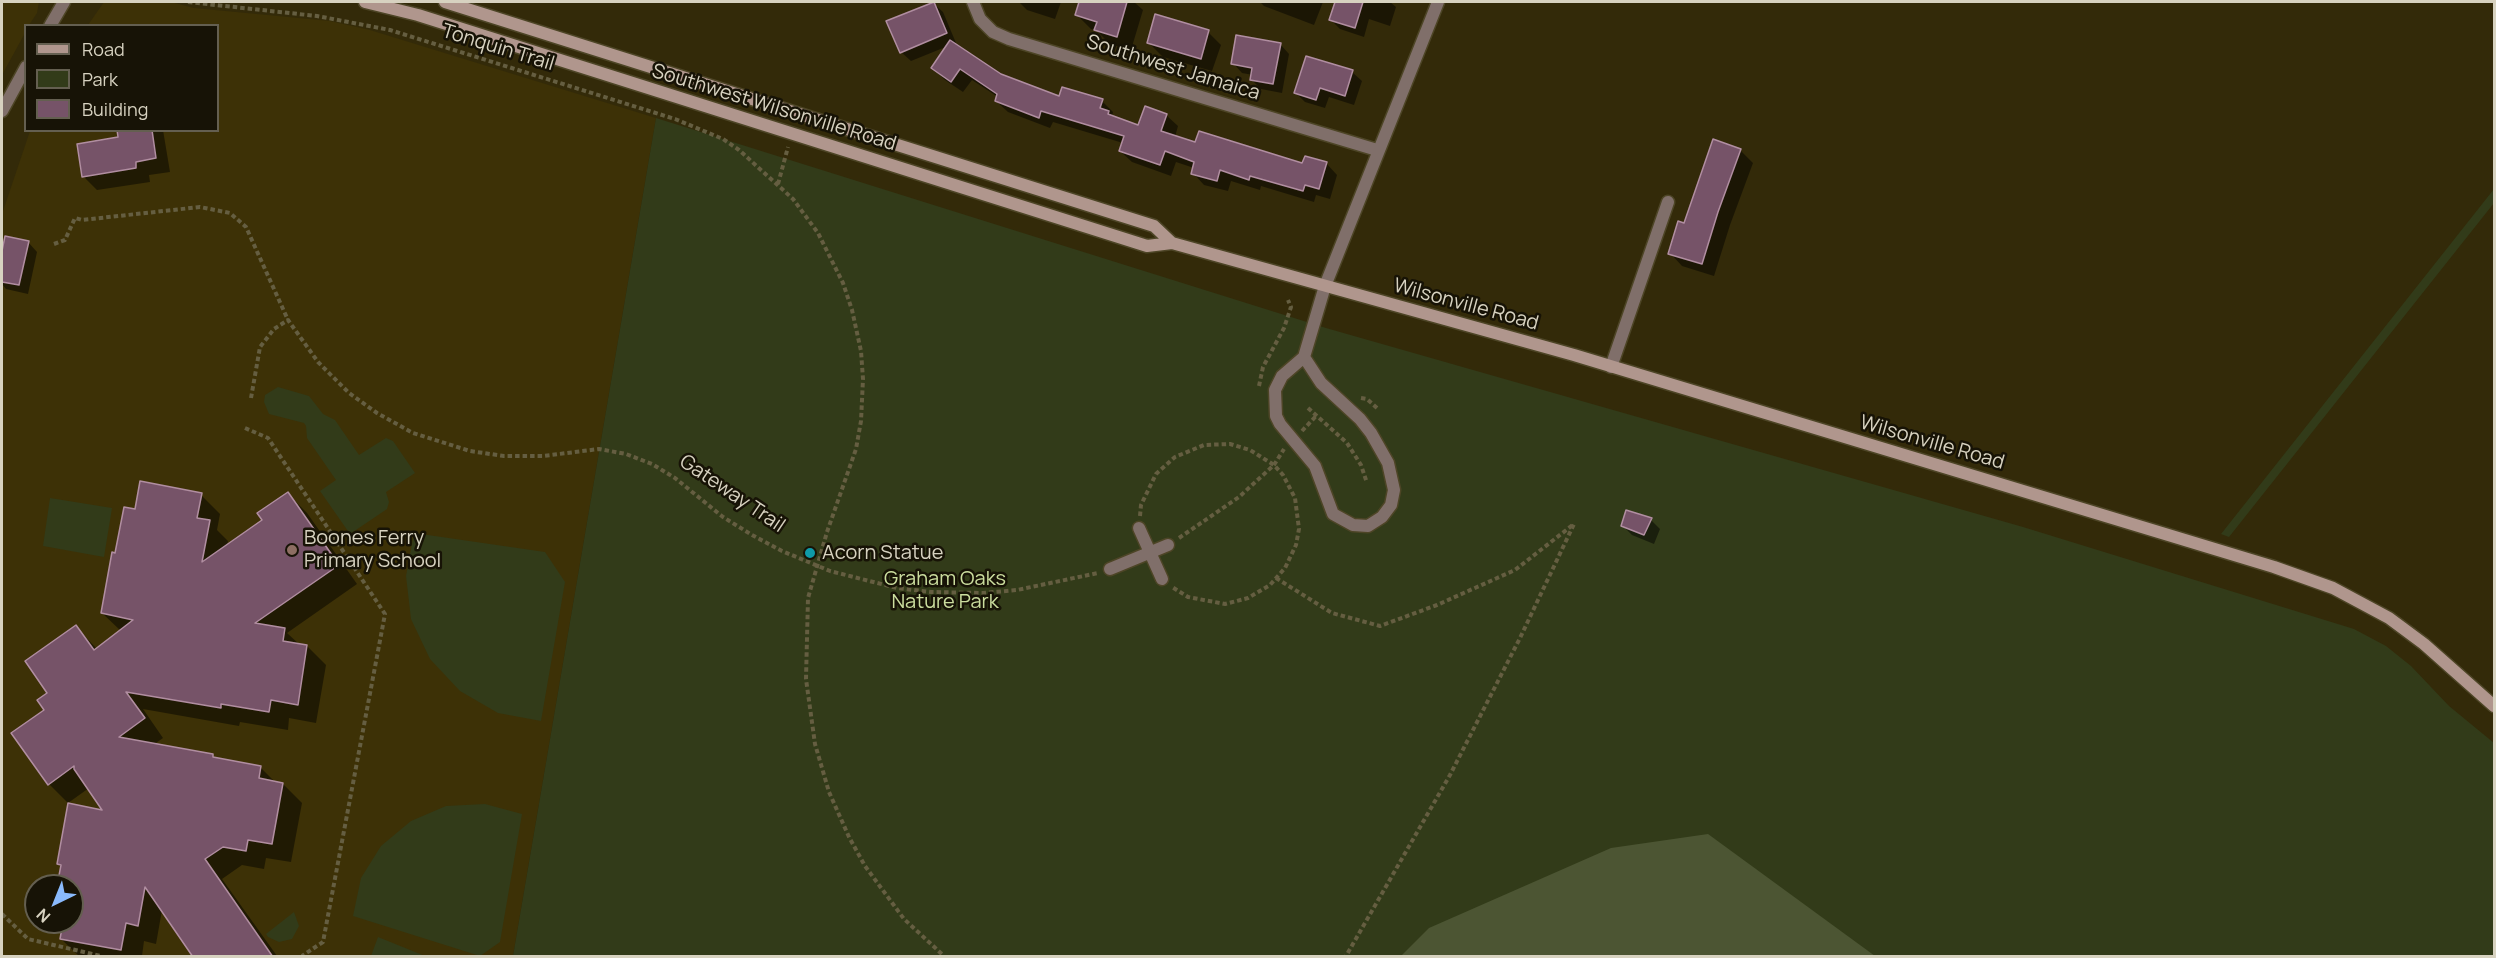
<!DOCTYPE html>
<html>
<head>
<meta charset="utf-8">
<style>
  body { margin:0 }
  #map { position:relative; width:2496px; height:958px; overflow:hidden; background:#332a09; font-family:Manrope,sans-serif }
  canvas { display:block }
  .frame { position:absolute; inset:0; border:3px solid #d7d2c0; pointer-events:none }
  .legend { position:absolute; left:24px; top:24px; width:195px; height:108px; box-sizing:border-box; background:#171306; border:2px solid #645f50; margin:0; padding:8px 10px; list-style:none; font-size:18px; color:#d7d2c0 }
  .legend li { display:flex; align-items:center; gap:12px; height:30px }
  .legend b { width:30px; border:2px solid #645f50 }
  .north { position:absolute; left:24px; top:874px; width:60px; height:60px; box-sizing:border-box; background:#171306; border:2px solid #645f50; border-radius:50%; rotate:223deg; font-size:16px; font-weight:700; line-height:24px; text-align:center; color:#d7d2c0 }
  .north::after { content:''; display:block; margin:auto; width:21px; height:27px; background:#8abafc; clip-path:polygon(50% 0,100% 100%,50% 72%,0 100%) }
</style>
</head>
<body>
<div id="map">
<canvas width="2496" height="958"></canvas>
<div class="frame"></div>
<ul class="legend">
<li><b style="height:8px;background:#b0968d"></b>Road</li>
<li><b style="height:16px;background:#323b19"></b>Park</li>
<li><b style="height:16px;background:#765368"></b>Building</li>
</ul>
<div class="north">N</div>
</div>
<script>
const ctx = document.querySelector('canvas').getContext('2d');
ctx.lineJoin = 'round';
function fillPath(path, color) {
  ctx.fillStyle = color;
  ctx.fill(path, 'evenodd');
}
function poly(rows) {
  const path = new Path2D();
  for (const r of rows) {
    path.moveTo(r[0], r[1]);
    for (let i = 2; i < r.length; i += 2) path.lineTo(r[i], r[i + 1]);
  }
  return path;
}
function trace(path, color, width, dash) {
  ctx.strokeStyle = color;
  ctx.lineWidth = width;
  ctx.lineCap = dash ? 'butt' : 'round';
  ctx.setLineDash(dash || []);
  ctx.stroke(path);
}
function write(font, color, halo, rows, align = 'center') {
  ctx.font = font + ' Manrope,sans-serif';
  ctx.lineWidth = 5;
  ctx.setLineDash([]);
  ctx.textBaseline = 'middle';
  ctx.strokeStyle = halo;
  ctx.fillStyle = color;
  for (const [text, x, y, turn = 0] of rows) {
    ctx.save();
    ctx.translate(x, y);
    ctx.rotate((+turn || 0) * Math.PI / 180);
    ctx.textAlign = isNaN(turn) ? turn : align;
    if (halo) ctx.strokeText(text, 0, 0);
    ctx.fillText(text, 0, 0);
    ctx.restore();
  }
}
fillPath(poly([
  [2,2,39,2,37,13,29,25,26,26,25,33,2,75],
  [104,2,171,2,194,8,330,21,370,30,656,118,513,956,2,956,2,214,30,131,218,130,218,26,88,25],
  [36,886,72,886,72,922,36,922]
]), '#3d3106');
fillPath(poly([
  [656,118,1326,328,2023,527,2354,629,2386,646,2411,666,2449,706,2494,743,2494,956,513,956],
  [2494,189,2494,203,2229,537,2221,534],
  [278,387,309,396,323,414,335,420,359,455,386,438,393,441,415,473,386,492,389,502,387,509,350,534,320,491,336,480,307,438,306,426,304,423,269,414,264,402,265,395],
  [50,498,112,508,104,557,43,546],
  [414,533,545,552,565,582,541,721,498,713,460,691,430,659,411,619,406,576],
  [485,804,522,814,500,942,480,956,353,916,361,878,381,846,411,821,446,806],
  [294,912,299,926,292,939,279,942,268,937,266,934],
  [378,937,425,956,371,956]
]), '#323b19');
fillPath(poly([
  [1708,834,1875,956,1401,956,1429,928,1611,848]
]), '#4c5533');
fillPath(poly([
  [1019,2,1061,2,1055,19,1027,10],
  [1081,2,1134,2,1143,10,1131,50,1110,44,1097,31,1091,29,1077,15],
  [1260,2,1323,2,1314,25,1264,6],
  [1336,2,1390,2,1396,7,1390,26,1369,19,1364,37,1340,29,1331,20],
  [933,3,943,12,956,43,952,44,1000,76,1060,98,1102,101,1113,112,1112,116,1139,127,1166,115,1178,126,1175,137,1196,144,1303,165,1326,163,1337,175,1330,199,1316,195,1314,202,1261,186,1260,190,1231,181,1228,191,1204,185,1193,173,1194,168,1176,162,1171,176,1132,162,1120,151,1123,143,1053,122,1050,128,1008,112,996,101,998,97,972,80,963,92,945,80,933,68,948,46,911,61,901,52],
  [1206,30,1221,45,1212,71,1163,57,1149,43],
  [1280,44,1289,54,1282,93,1261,89,1252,80,1253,75,1242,73,1233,63],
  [1352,72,1362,81,1354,105,1329,97,1325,108,1305,102,1296,93],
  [118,130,163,130,170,172,149,175,150,182,97,190,83,176,120,139],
  [1740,150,1753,163,1730,225,1714,276,1682,266,1670,253,1685,225],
  [6,238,28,242,37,252,28,294,6,289,2,284,2,258],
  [288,494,307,513,357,584,287,633,300,645,307,646,326,665,316,723,289,718,288,730,240,722,239,726,143,709,163,738,153,745,260,767,276,783,283,784,302,803,291,862,266,858,264,869,242,865,222,879,277,956,195,956,162,910,156,944,144,941,142,956,79,956,61,939,63,922,72,922,72,886,58,886,62,867,58,864,106,812,89,788,68,803,49,784,46,710,49,693,76,627,97,649,121,631,102,613,117,555,136,511,201,495,220,514,217,530,228,541,227,547,265,520],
  [1651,520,1660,529,1654,544,1632,535,1623,526]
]), '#0007');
const building = poly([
  [934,2,947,33,900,53,886,21,934,2],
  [1079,2,1127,2,1117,37,1094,30,1097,22,1075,15,1079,2],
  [1335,2,1363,2,1355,28,1329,20,1335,2],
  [1155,14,1209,30,1201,59,1147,43,1155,14],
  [1236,35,1281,43,1273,84,1250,80,1252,68,1231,64,1236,35],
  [950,40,1001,74,1059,96,1062,87,1103,99,1100,108,1109,111,1108,114,1138,125,1145,106,1167,114,1161,131,1195,142,1199,131,1302,163,1305,156,1327,162,1319,189,1305,185,1303,191,1250,176,1249,180,1220,170,1217,181,1191,174,1194,162,1165,151,1160,165,1119,151,1124,136,1041,111,1039,118,995,101,997,94,960,69,951,82,931,68,950,40],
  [1306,56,1353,70,1345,96,1320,88,1316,100,1294,93,1306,56],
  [117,130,152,130,156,158,136,162,136,168,82,177,77,144,118,137,117,130],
  [1713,139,1741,149,1718,212,1702,264,1668,254,1678,221,1684,223,1713,139],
  [5,236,29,241,19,285,2,282,2,251,5,236],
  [140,481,202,493,197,518,210,520,202,562,262,520,257,513,288,492,339,565,255,623,285,628,283,641,307,645,298,705,271,700,269,712,221,704,221,708,126,692,145,718,119,737,213,754,213,757,261,766,259,778,283,783,272,844,248,840,246,851,223,847,205,859,273,957,193,957,145,887,138,926,126,923,121,950,60,939,63,922,72,922,72,886,57,886,61,865,57,864,68,803,102,810,74,769,74,766,48,785,11,733,44,710,37,700,47,693,25,661,76,625,94,650,133,620,101,613,112,552,115,553,124,507,135,509,140,481],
  [1626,510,1652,518,1644,535,1621,526,1626,510]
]);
fillPath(building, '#765368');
trace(building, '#b18ea1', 1.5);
const service = poly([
  [50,26,64,2],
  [2,111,26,67],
  [1304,357,1321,383,1360,419,1371,433,1388,463,1394,490,1391,505,1382,517,1368,526,1353,525,1333,514,1315,466,1280,424,1276,416,1275,390,1282,376,1304,357,1325,286],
  [1611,367,1668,202]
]);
const pedestrian = poly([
  [1139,528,1162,579],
  [1110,569,1168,545]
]);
const minor = poly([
  [973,2,980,19,993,32,1009,39,1377,150],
  [1325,286,1438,2]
]);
const secondary = poly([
  [365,2,418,15,1147,246,1172,243,1574,355,2274,567,2333,588,2389,618,2424,644,2494,706],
  [445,2,1154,226,1172,243]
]);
trace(service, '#4d4526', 15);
trace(pedestrian, '#4d4526', 15);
trace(minor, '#4d4526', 15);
trace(secondary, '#4d4526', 15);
trace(poly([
  [188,2,317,16,390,30,675,119,723,139,739,150,793,199,818,233,843,283,852,310,861,351,863,379,861,421,856,449,827,532,808,598,806,679,815,744,829,792,849,837,865,866,904,919,944,956],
  [778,184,788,147],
  [54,244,65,240,75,218,82,220,200,207,230,213,246,227,288,320],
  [1259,386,1263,367,1284,328,1291,307,1288,300],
  [251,398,260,347,274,329,288,320,318,362,349,393,377,413,413,433,470,451,504,456,543,456,599,449,626,454,652,464,675,478,723,517,752,535,782,551,830,571,897,588,931,592,983,593,1017,590,1098,573],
  [1361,398,1367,399,1377,408],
  [1308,408,1347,443,1361,465,1367,483],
  [245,428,268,438,385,614,323,942,302,956],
  [1302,431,1316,416],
  [1140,516,1141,505,1156,474,1175,457,1204,445,1230,444,1250,450,1274,465,1283,475,1295,498,1299,529,1296,545,1285,568,1270,585,1248,598,1225,604,1188,597,1172,587],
  [1179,538,1239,497,1274,465,1284,449],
  [1276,578,1332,613,1380,626,1437,605,1515,570,1574,524,1520,638,1450,775,1346,956],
  [2,914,28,939,101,956]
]), '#655e41', 4, [4.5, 3]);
trace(service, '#806f6a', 12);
trace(pedestrian, '#806f6a', 12);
trace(minor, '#806f6a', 12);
trace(secondary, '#b0968d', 12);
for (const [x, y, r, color] of [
  [292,550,6,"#8d6e63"],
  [810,553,6,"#0f9aa8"]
]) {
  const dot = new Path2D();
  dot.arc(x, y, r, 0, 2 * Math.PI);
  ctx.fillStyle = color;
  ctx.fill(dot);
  trace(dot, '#171306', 2);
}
write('20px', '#d7d2c0', '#171306', [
  ["Tonquin Trail",498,48,17],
  ["Southwest Jamaica",1173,68,17],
  ["Southwest Wilsonville Road",774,108,17],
  ["Wilsonville Road",1466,305,15],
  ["Wilsonville Road",1932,443,16],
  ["Gateway Trail",732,494,34]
]);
write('20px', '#d7d2c0', '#171306', [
  ["Boones Ferry",304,538],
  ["Primary School",304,561],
  ["Acorn Statue",822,553]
], 'left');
write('20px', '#cbdd9e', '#171306', [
  ["Graham Oaks",945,579],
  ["Nature Park",945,602]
]);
</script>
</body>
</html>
